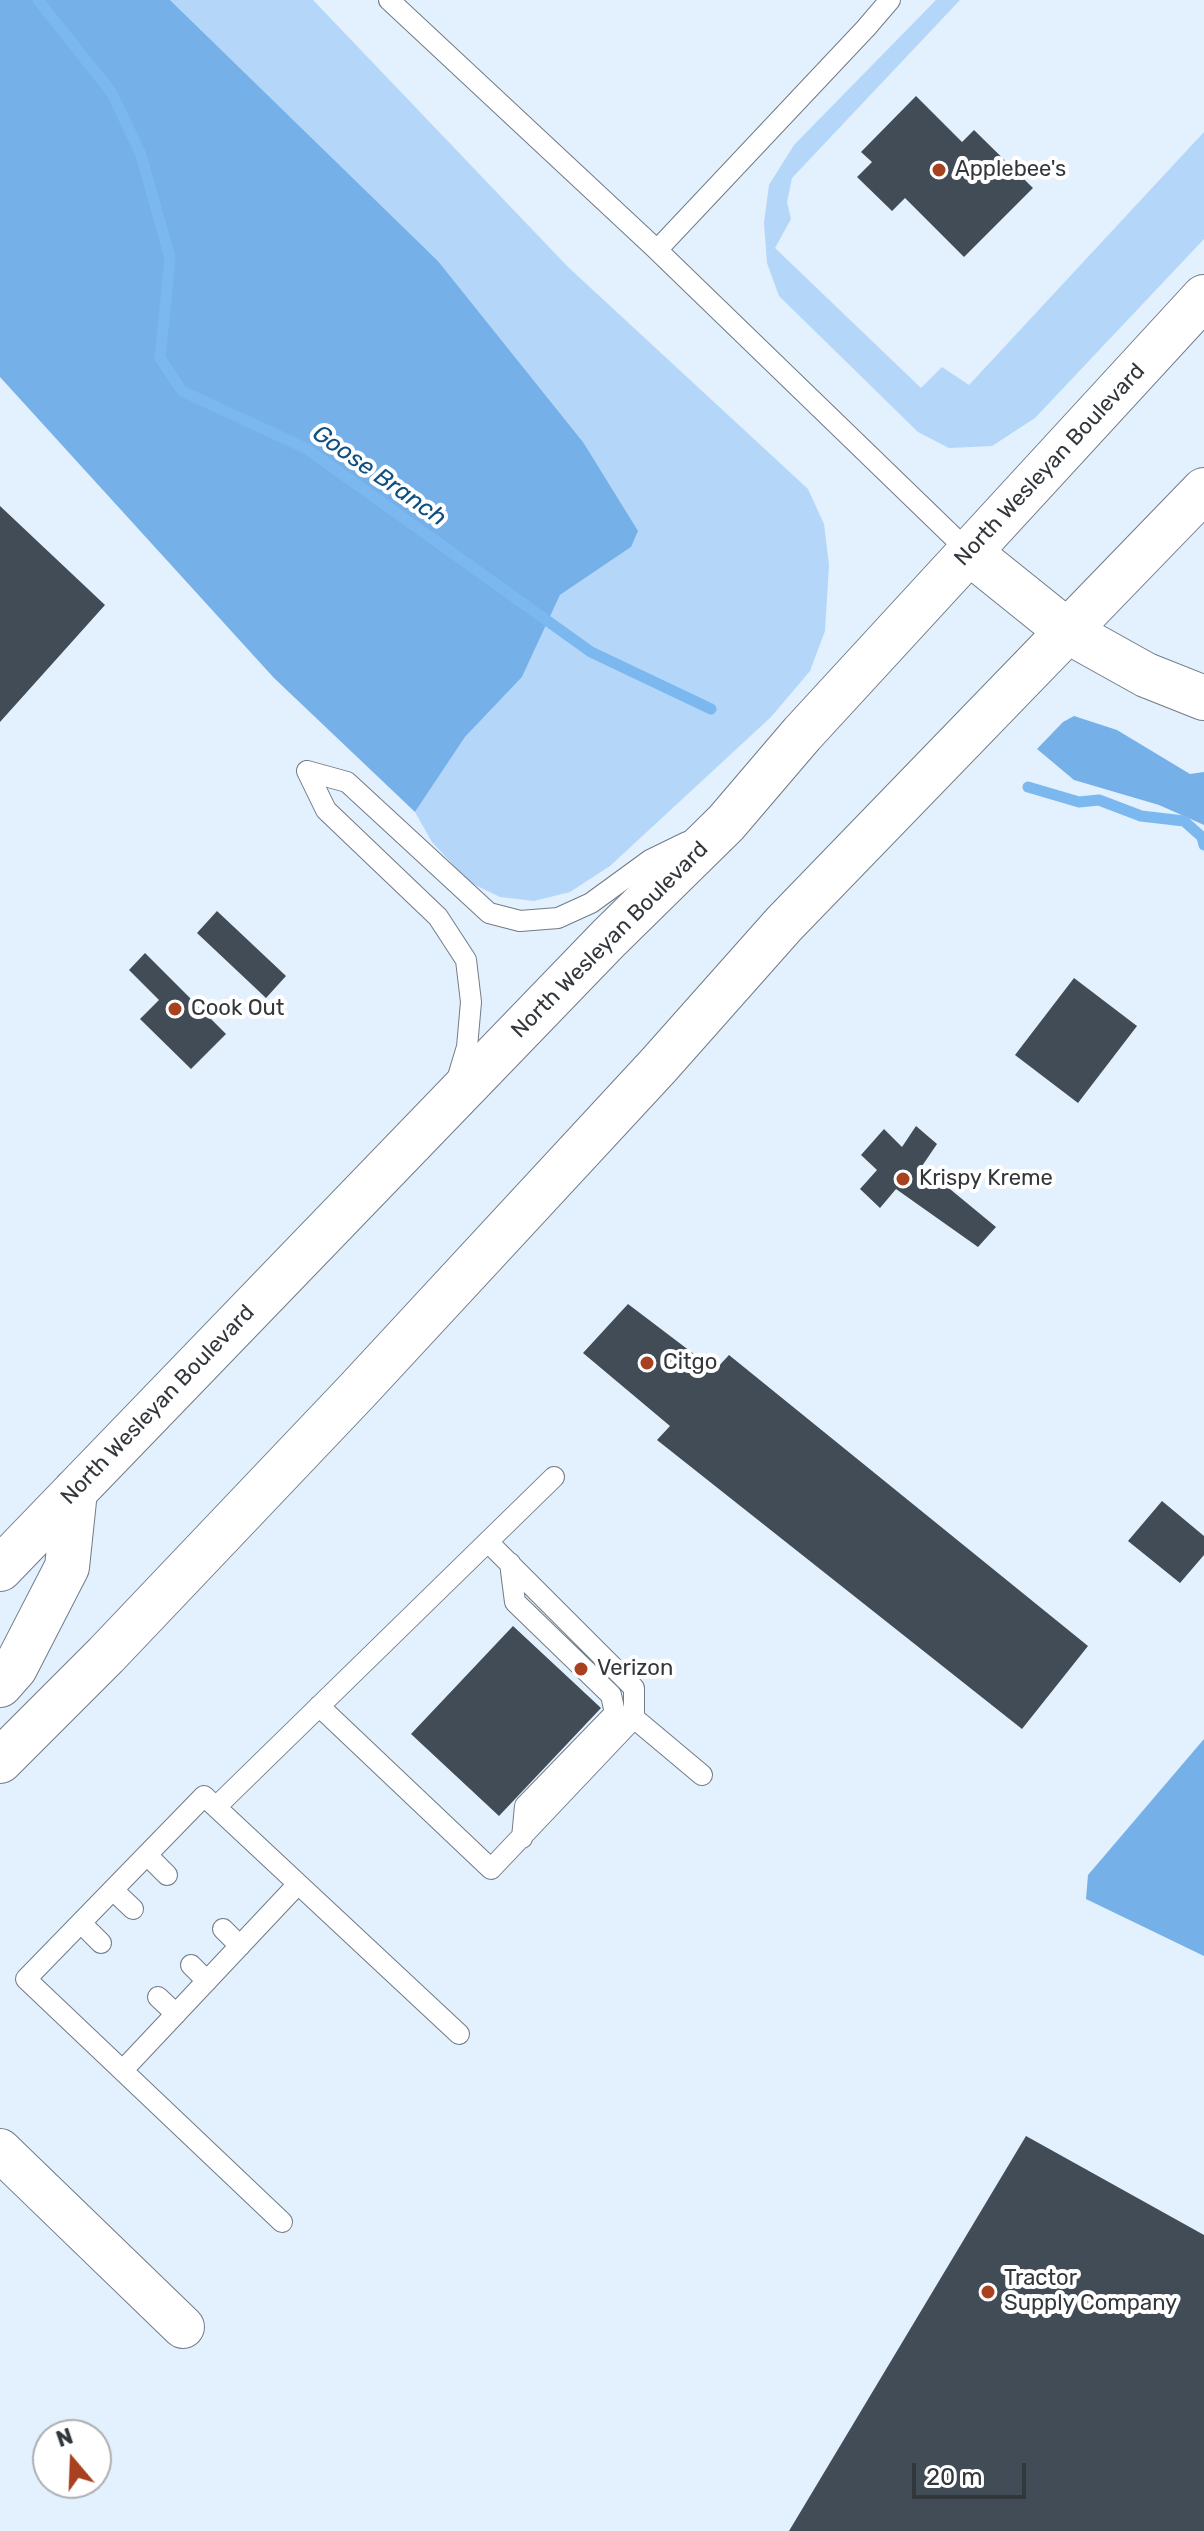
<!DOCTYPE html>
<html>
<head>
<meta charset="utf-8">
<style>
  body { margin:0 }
  #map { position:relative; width:1204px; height:2531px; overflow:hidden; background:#e3f0fd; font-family:Rubik,sans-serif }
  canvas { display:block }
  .north { position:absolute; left:32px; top:2419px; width:80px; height:80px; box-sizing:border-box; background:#fff; border:2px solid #adafb1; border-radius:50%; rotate:341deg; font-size:22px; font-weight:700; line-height:32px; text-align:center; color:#32373c }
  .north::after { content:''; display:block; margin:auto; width:28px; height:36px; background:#a8411f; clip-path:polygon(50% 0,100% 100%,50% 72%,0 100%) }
  .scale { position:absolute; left:912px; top:2463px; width:114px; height:36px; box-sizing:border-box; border:4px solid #32373c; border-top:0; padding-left:10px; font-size:24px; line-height:28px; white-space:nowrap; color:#32373c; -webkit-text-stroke:6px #fff; paint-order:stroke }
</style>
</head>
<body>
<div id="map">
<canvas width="1204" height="2531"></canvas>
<div class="north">N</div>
<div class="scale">20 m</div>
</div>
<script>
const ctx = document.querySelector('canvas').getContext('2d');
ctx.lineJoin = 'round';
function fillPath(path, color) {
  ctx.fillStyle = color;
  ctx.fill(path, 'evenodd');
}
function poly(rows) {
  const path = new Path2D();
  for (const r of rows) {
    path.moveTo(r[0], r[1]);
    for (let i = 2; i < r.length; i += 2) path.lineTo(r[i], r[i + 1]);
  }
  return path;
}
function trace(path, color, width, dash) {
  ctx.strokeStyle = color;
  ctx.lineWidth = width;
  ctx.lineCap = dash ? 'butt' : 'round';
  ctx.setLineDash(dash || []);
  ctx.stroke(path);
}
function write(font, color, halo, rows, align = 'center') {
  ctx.font = font + ' Rubik,sans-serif';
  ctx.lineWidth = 8;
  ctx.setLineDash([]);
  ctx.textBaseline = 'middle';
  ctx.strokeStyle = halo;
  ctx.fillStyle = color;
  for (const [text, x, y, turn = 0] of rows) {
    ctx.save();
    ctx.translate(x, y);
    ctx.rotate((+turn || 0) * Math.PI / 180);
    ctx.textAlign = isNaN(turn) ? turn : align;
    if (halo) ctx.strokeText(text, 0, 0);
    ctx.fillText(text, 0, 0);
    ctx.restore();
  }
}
fillPath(poly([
  [170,0,313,0,568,267,808,489,824,524,829,565,825,631,810,671,771,717,610,866,570,892,534,901,500,897,469,882,432,842,415,812,465,737,522,677,560,595,631,547,583,442,438,261],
  [936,0,960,0,792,178,787,202,791,219,775,248,921,388,942,367,969,385,1204,132,1204,239,1035,418,992,446,949,448,918,432,779,296,767,263,764,223,769,185,794,145]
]), '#b3d6f9');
fillPath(poly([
  [0,0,170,0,438,261,583,442,638,531,631,547,560,595,522,677,465,737,415,812,274,678,0,377],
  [1074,716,1117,730,1190,774,1204,772,1204,825,1159,805,1074,780,1037,749,1063,722],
  [1204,1739,1204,1956,1086,1899,1088,1875]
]), '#75b1e8');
trace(poly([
  [38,0,112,93,141,155,170,258,160,358,182,391,307,449,591,652,711,709],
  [1028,787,1079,802,1099,800,1141,816,1184,821,1202,837,1204,845]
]), '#7cb8f0', 11);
fillPath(poly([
  [916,96,962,142,974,130,1033,188,964,257,905,198,892,211,857,177,872,162,861,152],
  [0,506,105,605,0,722],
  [217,911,286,976,266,998,197,933],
  [145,953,226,1034,191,1069,140,1019,159,1000,129,970],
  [1074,978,1137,1026,1078,1103,1015,1055],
  [916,1126,937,1144,922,1166,996,1227,978,1247,896,1189,880,1208,860,1189,877,1170,861,1155,884,1129,902,1147],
  [628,1304,715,1370,729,1355,1088,1646,1022,1729,657,1440,670,1426,583,1353],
  [1162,1501,1204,1536,1204,1555,1180,1583,1128,1541],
  [513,1626,601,1708,499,1816,411,1734],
  [1026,2136,1204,2235,1204,2531,789,2531]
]), '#424c57');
const lane = poly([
  [389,0,657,250,866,28,890,0],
  [657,250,970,553],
  [307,771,347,782,489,913,520,921,558,918,591,903,650,860,687,842],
  [307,771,326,810,438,917,466,960,471,1002,467,1047,457,1080],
  [510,1563,515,1602,611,1695,615,1713,525,1806,522,1838],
  [319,1706,491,1869,634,1718,634,1688,488,1542],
  [634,1718,702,1775],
  [216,1807,554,1477],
  [147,1855,167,1875],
  [113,1890,133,1909],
  [81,1923,101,1943],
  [223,1929,240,1946],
  [191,1965,207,1981],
  [158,1997,176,2014],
  [123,2070,298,1884],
  [282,2222,26,1979,204,1796,459,2034]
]);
const street = poly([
  [0,2150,183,2327]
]);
const secondary = poly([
  [970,553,1067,631,1146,675,1204,698]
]);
const highway = poly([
  [0,1569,608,939,726,823,802,734,1204,297],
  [0,1685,15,1668,67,1567,75,1491],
  [0,1761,106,1655,356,1392,658,1066,784,924,1204,490]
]);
trace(lane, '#707c87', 22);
trace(street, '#707c87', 44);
trace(secondary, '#707c87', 46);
trace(highway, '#707c87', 46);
trace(lane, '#fff', 20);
trace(street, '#fff', 42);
trace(secondary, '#fff', 44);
trace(highway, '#fff', 44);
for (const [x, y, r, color] of [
  [939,170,8,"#a8411f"],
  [175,1009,8,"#a8411f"],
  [903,1179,8,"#a8411f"],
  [647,1363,8,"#a8411f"],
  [581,1669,8,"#a8411f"],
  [988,2292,8,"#a8411f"]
]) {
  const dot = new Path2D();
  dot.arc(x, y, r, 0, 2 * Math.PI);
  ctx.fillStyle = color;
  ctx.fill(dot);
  trace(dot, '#fff', 3);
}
write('22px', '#32373c', '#fff', [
  ["Applebee's",955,170],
  ["Cook Out",191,1009],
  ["Krispy Kreme",919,1179],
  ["Citgo",663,1363],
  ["Verizon",597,1669],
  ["Tractor",1004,2279],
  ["Supply Company",1004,2304]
], 'left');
write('22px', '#32373c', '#fff', [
  ["North Wesleyan Boulevard",1050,465,-47],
  ["North Wesleyan Boulevard",610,940,-45],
  ["North Wesleyan Boulevard",158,1405,-46]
]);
write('italic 24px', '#0d5083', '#fff', [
  ["Goose Branch",379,476,35]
]);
</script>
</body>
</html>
